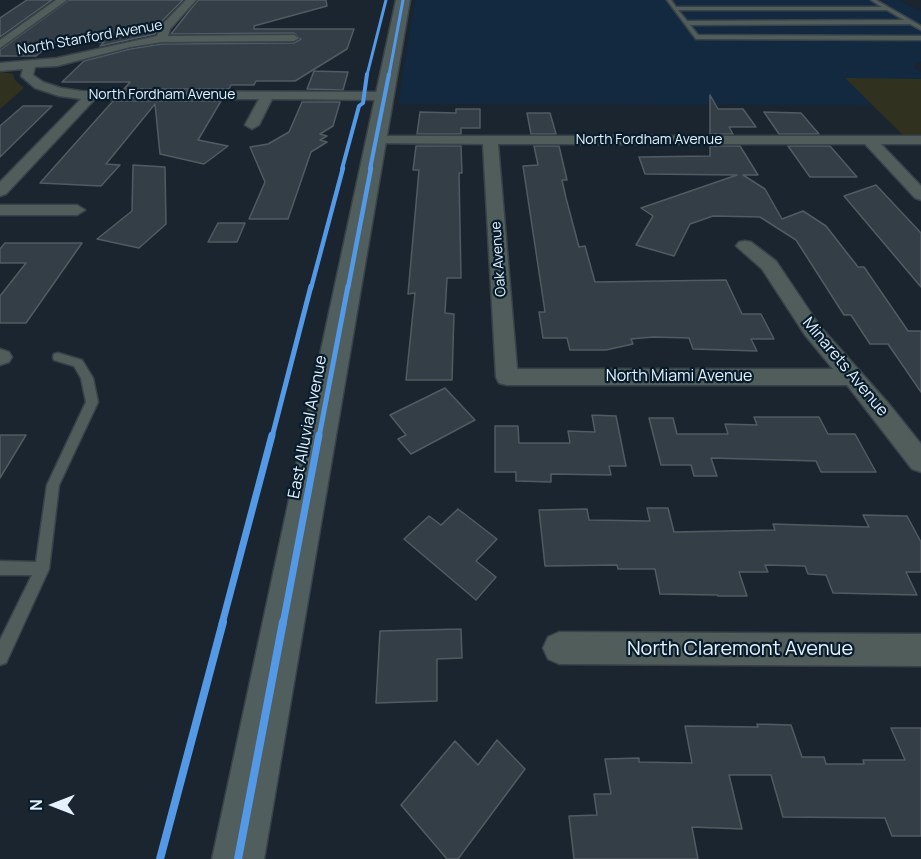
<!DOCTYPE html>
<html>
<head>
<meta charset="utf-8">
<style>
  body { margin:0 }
  #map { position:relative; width:921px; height:859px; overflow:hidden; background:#1a252f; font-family:Manrope,sans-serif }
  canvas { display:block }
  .north { position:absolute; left:24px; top:775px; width:60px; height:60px; -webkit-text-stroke:4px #091c2c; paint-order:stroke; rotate:270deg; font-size:16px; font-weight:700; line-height:24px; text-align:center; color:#e5f2fd }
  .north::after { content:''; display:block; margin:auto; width:21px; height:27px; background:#e5f2fd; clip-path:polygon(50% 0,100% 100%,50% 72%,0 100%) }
</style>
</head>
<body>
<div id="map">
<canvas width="921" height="859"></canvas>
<div class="north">N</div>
</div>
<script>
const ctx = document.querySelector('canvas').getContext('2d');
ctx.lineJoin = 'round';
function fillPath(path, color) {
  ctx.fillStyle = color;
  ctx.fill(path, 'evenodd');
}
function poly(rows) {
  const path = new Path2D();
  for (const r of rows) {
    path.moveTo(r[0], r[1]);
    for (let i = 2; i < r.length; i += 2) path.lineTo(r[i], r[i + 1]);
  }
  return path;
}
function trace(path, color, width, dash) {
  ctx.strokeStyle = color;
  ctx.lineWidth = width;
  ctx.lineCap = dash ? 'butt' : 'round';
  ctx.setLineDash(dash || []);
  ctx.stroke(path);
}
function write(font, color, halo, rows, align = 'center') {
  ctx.font = font + ' Manrope,sans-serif';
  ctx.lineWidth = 4.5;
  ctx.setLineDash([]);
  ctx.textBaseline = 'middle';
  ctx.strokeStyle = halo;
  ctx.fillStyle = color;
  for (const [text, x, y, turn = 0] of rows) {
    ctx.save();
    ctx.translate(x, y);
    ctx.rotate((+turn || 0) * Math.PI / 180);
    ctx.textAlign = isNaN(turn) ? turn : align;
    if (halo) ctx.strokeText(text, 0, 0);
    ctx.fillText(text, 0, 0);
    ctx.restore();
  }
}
fillPath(poly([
  [415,0,899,0,921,12,921,61,915,64,914,67,921,73,921,79,846,79,872,105,398,104]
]), '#13293f');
fillPath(poly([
  [0,72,13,74,15,80,24,88,0,109],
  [845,78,921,79,921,135,903,135]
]), '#30321f');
const building = poly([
  [27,0,52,0,0,37,0,18,27,0],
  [69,0,183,0,159,24,155,34,100,46,104,42,53,42,36,56,0,56,0,50,69,0],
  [198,0,326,0,327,6,254,26,254,29,354,29,347,49,295,81,256,81,254,85,231,85,229,89,124,89,130,82,62,82,84,61,130,49,162,44,294,43,301,39,294,33,171,34,198,0],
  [314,71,348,72,343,90,307,89,314,71],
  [710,95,718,109,743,109,756,127,729,127,733,134,710,134,710,95],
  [113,101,221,101,198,140,228,146,204,164,160,154,155,104,106,164,120,165,101,186,40,183,113,101],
  [302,102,340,102,333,126,320,134,327,136,320,140,327,142,311,152,288,219,249,219,265,182,250,147,268,144,289,132,302,102],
  [23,106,52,106,0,157,0,126,23,106],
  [456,109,480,109,480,128,461,128,461,134,417,134,420,112,456,113,456,109],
  [764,112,801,113,819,134,779,134,764,112],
  [527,113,550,113,556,134,531,134,527,113],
  [416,146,461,146,462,173,459,173,461,278,447,278,445,313,454,314,452,380,406,380,415,293,408,294,419,170,413,170,416,146],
  [534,146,559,146,567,180,562,180,566,198,579,247,585,246,595,282,726,280,742,314,761,314,774,339,751,339,757,351,693,349,689,338,653,337,631,339,633,344,606,350,570,350,567,338,543,338,539,312,545,312,523,166,538,165,534,146],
  [710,146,740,146,758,175,743,175,765,189,782,219,803,211,826,226,858,267,864,267,908,331,921,331,921,392,888,344,870,344,851,315,844,315,796,240,760,217,713,216,690,224,674,256,636,245,653,216,641,208,737,175,645,174,639,157,710,156,710,146],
  [788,146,830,146,857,177,810,177,788,146],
  [133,165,165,167,166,224,139,248,97,239,132,211,133,165],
  [876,185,921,233,921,287,844,196,876,185],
  [218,223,245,223,237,242,208,242,218,223],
  [5,243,82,243,26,323,0,323,0,296,26,263,0,263,0,249,5,243],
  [445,388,475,420,411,454,398,439,406,435,390,415,445,388],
  [592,415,616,416,626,466,609,466,611,475,551,474,551,482,516,481,516,472,495,472,495,426,518,426,519,443,570,443,568,431,595,432,592,415],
  [754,417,819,417,828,434,855,434,876,472,821,472,816,461,711,458,717,476,694,476,691,465,661,465,649,418,673,418,677,434,728,434,725,424,757,425,754,417],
  [0,435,26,435,0,478,0,435],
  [647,508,668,508,674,532,775,530,773,524,869,527,863,515,907,516,921,542,921,572,906,572,917,595,833,593,826,575,808,574,805,566,765,565,768,572,739,572,747,596,718,596,717,595,660,594,655,569,618,569,617,565,545,566,539,510,587,509,589,520,650,521,647,508],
  [458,509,497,539,476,561,496,577,476,600,404,539,429,516,441,525,458,509],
  [461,629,462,658,437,659,437,701,376,703,380,631,461,629],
  [757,724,791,725,802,757,824,757,826,764,864,764,863,760,905,760,891,728,921,728,921,836,892,836,885,818,783,817,771,775,729,775,742,829,692,827,698,859,574,859,569,816,597,815,594,794,611,794,605,759,639,758,639,762,692,763,685,726,758,727,757,724],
  [497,740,525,769,458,859,447,859,401,805,455,741,478,765,497,740]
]);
fillPath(building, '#343e47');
trace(building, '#525b64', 1.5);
const lane = poly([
  [667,0,671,0,676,7,882,7,871,0,876,0,921,26,921,30,910,24,690,25,698,35,921,36,921,40,696,39,667,0],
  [678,10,887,10,904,20,687,21,678,10],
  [58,353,82,360,93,378,98,402,59,485,49,569,6,663,0,665,0,640,32,575,0,575,0,561,36,562,47,485,86,402,81,378,74,366,54,360,53,357,54,354,58,353]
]);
const street = poly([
  [56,0,67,0,0,48,0,40,56,0],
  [186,0,196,0,170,29,168,36,294,35,299,38,294,41,162,42,130,47,57,66,35,67,33,75,43,82,61,88,81,91,384,92,390,96,384,100,272,99,259,125,252,129,245,125,259,99,95,99,6,194,0,196,0,182,81,99,59,96,35,88,21,76,23,69,0,71,0,63,57,58,157,36,161,26,186,0],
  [377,136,921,136,921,144,881,144,921,186,921,200,915,198,865,144,498,144,517,369,833,369,805,335,762,269,736,246,739,242,745,241,751,242,776,261,819,325,889,404,921,444,921,472,912,469,847,385,507,385,499,383,496,377,483,144,372,143,370,140,377,136],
  [0,205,77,205,85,210,77,215,0,215,0,205],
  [0,349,9,352,12,357,9,362,0,365,0,349],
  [559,632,921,634,921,666,559,664,548,659,543,648,548,637,559,632]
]);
const secondary = poly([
  [396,0,410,0,264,859,212,859,396,0]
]);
trace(lane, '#38424a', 3);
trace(street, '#38424a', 3);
trace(secondary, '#38424a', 3);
fillPath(lane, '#505d5a');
fillPath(street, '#505d5a');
fillPath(secondary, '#505f5d');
trace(poly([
  [367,75,386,0],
  [389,75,403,0]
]), '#5399e6', 3);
trace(poly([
  [342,169,359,106,363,103,367,74],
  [370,169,389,74]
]), '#5399e6', 4);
trace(poly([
  [311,288,343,168],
  [348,288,371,168]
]), '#5399e6', 4.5);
trace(poly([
  [272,437,311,286],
  [319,437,348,286]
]), '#5399e6', 5);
trace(poly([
  [222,624,272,435],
  [283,624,319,435]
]), '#5399e6', 7);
trace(poly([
  [160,859,223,622],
  [238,859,283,622]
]), '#5399e6', 8);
write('14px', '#e5f2fd', '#091c2c', [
  ["North Stanford Avenue",90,38,-10],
  ["North Fordham Avenue",162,95],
  ["North Fordham Avenue",649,140],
  ["Oak Avenue",499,259,-94]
]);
write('16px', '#e5f2fd', '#091c2c', [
  ["Minarets Avenue",845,367,50],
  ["North Miami Avenue",679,377],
  ["East Alluvial Avenue",308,427,-79]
]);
write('20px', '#e5f2fd', '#091c2c', [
  ["North Claremont Avenue",740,649]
]);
</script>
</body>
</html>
